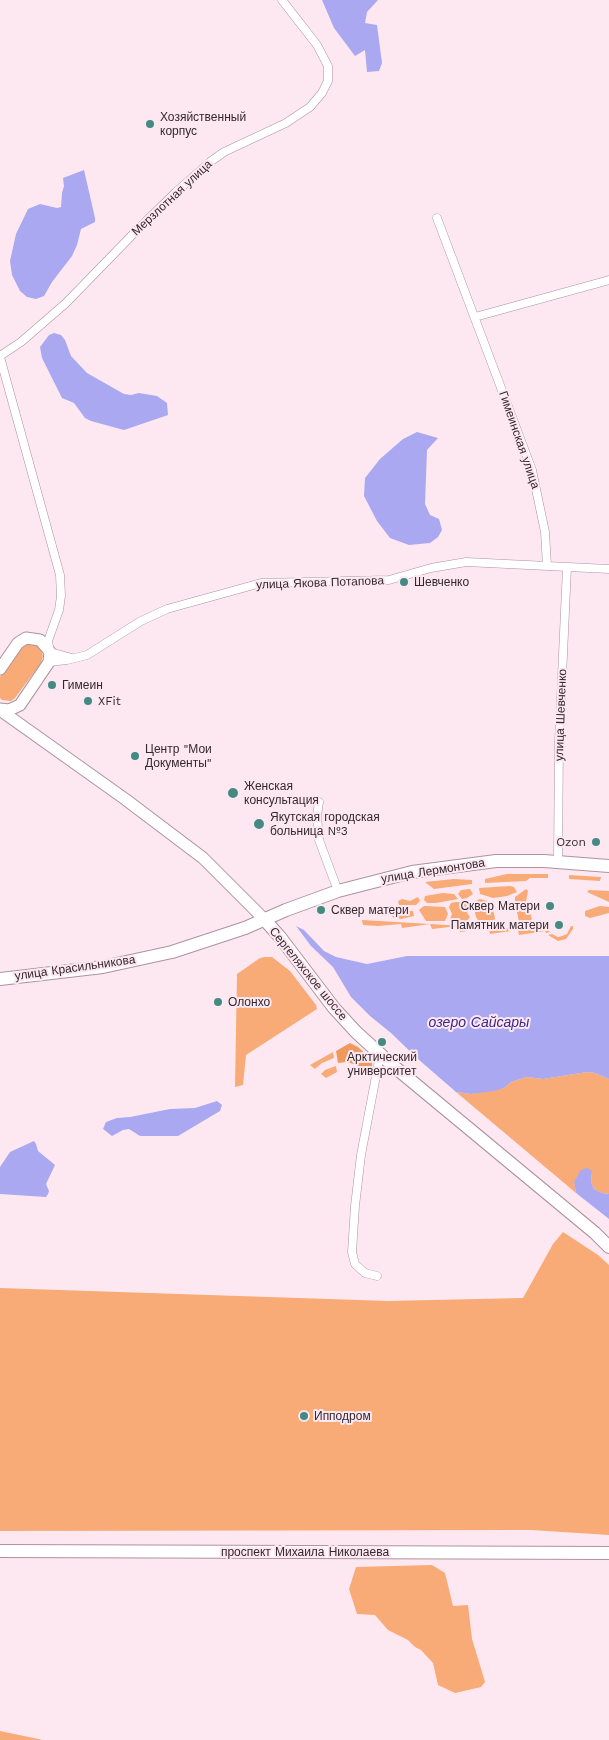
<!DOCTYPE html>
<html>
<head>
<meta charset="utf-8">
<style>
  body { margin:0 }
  canvas { display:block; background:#fde8f1 }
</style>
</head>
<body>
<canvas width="609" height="1740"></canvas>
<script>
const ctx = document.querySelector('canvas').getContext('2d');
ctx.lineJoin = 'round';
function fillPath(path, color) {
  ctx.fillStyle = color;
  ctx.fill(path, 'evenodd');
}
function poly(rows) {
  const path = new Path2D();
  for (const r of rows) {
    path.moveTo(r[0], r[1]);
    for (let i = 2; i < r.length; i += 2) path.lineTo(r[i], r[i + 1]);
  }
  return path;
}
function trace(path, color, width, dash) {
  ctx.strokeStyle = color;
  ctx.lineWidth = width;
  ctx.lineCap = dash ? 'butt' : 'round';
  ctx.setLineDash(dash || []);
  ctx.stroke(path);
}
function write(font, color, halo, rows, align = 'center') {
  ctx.font = font + ' "Work Sans",sans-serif';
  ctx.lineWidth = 4;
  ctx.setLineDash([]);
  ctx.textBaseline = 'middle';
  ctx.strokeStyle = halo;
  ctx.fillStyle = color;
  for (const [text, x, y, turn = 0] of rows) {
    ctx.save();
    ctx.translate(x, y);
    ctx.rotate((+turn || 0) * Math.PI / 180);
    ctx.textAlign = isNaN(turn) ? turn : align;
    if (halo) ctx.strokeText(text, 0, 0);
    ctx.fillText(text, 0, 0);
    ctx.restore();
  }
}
fillPath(poly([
  [31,643,38,646,41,650,43,656,41,663,15,698,11,701,2,700,0,698,0,677,23,646],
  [507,874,548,874,548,878,530,878,526,881,485,883,485,879],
  [569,875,601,877,600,881,569,879],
  [454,879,472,880,472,884,434,889,425,882],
  [510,886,514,887,517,892,507,896,493,898,480,894,479,888],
  [470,889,473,894,467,898,462,899,458,894,461,890],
  [526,889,528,891,526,902,523,904,515,901,515,897],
  [589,890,609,891,609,902,587,892],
  [443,893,454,894,458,899,436,903,427,903,424,900,425,896],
  [418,897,420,901,416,905,399,905,398,901,402,899,410,901],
  [480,899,491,902,495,918,494,921,488,924,480,923,476,917,474,908,476,901],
  [456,902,465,902,469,905,467,913,470,917,466,922,457,922,450,919,452,914,449,907,451,903],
  [424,906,445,907,448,914,445,921,426,921,419,910],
  [600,906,609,907,609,913,590,918,585,916,585,911],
  [525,907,529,910,532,919,528,922,519,922,517,912],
  [402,910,413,911,414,916,401,919,392,917,395,912],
  [362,920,549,931,550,932,546,933,545,931,519,935,518,930,490,934,489,928,460,932,458,926,432,929,430,924,402,928,401,924,378,926,363,925],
  [571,926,573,926,573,929,566,939,558,941,548,935,552,934,558,937,562,936,567,934],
  [265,957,272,957,290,971,316,1005,317,1009,246,1055,243,1085,235,1087,237,974,260,958],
  [333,1052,334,1058,322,1063,315,1069,310,1065],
  [336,1066,337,1072,326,1078,321,1074,325,1070],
  [587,1072,595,1073,609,1079,609,1194,602,1193,594,1189,591,1182,592,1171,574,1182,576,1193,456,1092,471,1094,504,1088,511,1082,527,1077,543,1079],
  [563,1232,598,1255,609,1265,609,1535,531,1530,0,1531,0,1288,388,1301,523,1298,553,1244],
  [432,1565,445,1573,453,1606,468,1605,472,1639,485,1682,481,1687,455,1693,438,1685,433,1663,421,1650,415,1647,408,1640,388,1630,375,1615,357,1614,349,1589,356,1567],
  [0,1731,43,1740,0,1740]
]), '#f8aa77');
fillPath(poly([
  [350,1043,358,1047,372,1060,372,1068,366,1072,354,1064,346,1062,338,1063,336,1051]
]), '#f0995e');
fillPath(poly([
  [322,0,378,0,367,12,365,23,377,25,382,63,379,71,367,72,365,50,355,56,334,28],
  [84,170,95,218,95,222,81,229,77,245,72,256,52,282,44,296,36,299,27,297,20,291,12,275,10,261,16,234,28,209,40,204,57,208,61,207,62,193,64,186,63,178],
  [54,333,61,335,65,340,71,356,87,373,124,394,131,395,139,393,157,396,167,403,168,415,124,430,91,421,85,418,74,403,62,398,42,358,40,347,49,335],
  [417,432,438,438,427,450,425,504,430,515,439,519,442,530,438,537,430,543,409,545,390,538,377,521,364,496,365,478,380,459,403,439],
  [296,926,304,930,324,951,336,957,367,964,407,956,609,956,609,1079,595,1073,587,1072,543,1079,527,1077,511,1082,504,1088,494,1091,471,1094,456,1092,418,1059,391,1033,370,1016,351,997,333,967,311,946],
  [217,1101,222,1105,220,1111,178,1136,140,1136,129,1129,123,1130,112,1136,103,1129,106,1122,117,1118,130,1117,170,1109,195,1108],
  [34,1141,36,1144,38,1151,55,1165,46,1184,49,1191,48,1194,46,1197,0,1194,0,1167,10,1152],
  [587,1168,592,1171,591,1182,594,1189,602,1193,609,1194,609,1219,576,1193,574,1182,581,1170]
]), '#a9a8f0');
const street = poly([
  [437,218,532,470,545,532,547,566],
  [475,317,609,280],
  [0,356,21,342,66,303,139,228,176,192,210,162,224,152,286,123,310,107,322,93,328,81,328,66,317,45,282,0],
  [0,357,60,575,61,596,59,610,48,641,50,652,72,658],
  [49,662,67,660,87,655,141,621,167,609,261,583,389,580,431,568,466,562,609,569],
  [319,802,317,816,319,840,338,891],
  [558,862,559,742,567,567],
  [377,1276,365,1273,355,1264,352,1252,355,1206,361,1155,380,1055]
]);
const secondary = poly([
  [0,669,18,643,26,638,40,640,50,652,49,662,20,705,9,710,0,709],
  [0,710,125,799,203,858,264,919]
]);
const primary = poly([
  [264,919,280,937,334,1008,356,1032,391,1064,595,1233,609,1247],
  [0,979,103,967,172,952,245,928,286,910,338,891,412,872,496,861,544,861,609,866],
  [0,1551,609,1553]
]);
trace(street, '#ac939e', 9);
trace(secondary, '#ac939e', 13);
trace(primary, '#ac939e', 14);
trace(street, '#fff', 8);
trace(secondary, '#fff', 11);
trace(primary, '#fff', 12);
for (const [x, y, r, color] of [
  [150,124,5,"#448a83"],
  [404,582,5,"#448a83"],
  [52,685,5,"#448a83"],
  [88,701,5,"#448a83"],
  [135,756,5,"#448a83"],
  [233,793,6,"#448a83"],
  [259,824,6,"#448a83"],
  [596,842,5,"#448a83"],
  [550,906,5,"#448a83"],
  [321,910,5,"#448a83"],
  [559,925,5,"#448a83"],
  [218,1002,5,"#448a83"],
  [382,1042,5,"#448a83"],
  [304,1416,5,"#448a83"]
]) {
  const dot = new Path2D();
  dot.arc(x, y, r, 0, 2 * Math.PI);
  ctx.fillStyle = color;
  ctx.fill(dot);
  trace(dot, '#fde8f1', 2);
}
write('12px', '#33292d', '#fde8f1', [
  ["Хозяйственный",160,117],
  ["корпус",160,131],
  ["Шевченко",414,582],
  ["Гимеин",62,685],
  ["XFit",98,701],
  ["Центр \"Мои",145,749],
  ["Документы\"",145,763],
  ["Женская",244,786],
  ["консультация",244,800],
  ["Якутская городская",270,817],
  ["больница №3",270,831],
  ["Ozon",586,842,"right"],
  ["Сквер Матери",540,906,"right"],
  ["Сквер матери",331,910],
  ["Памятник матери",549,925,"right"],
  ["Олонхо",228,1002],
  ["Арктический",382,1057,"center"],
  ["университет",382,1071,"center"],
  ["Ипподром",314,1416]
], 'left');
write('12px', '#33292d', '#fde8f1', [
  ["Мерзлотная улица",172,198,-43],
  ["Гимеинская улица",519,440,71],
  ["улица Якова Потапова",320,583,-2],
  ["улица Шевченко",561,715,-88],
  ["улица Лермонтова",433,871,-9],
  ["улица Красильникова",75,968,-8],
  ["Сергеляхское шоссе",308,974,51],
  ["проспект Михаила Николаева",305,1552]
]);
write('italic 14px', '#3a278d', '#fde8f1', [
  ["озеро Сайсары",479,1023]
]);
</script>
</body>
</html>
